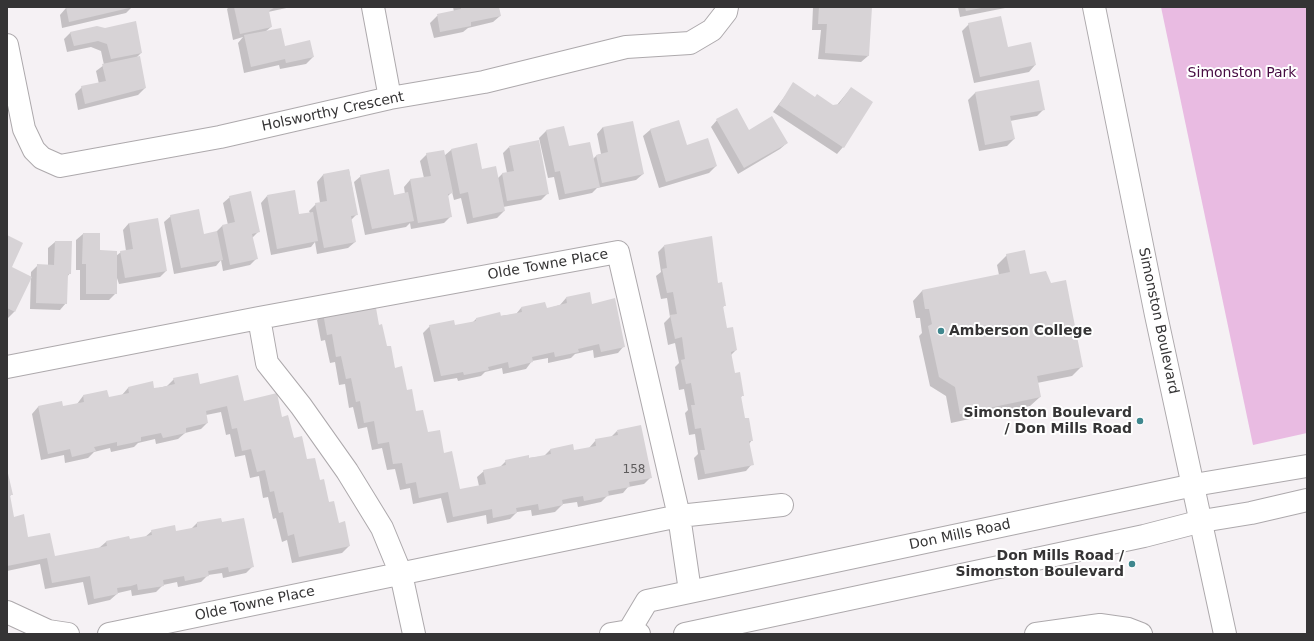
<!DOCTYPE html>
<html>
<head>
<meta charset="utf-8">
<style>
  body { margin:0 }
  #map { position:relative; width:1314px; height:641px; overflow:hidden; background:#f5f1f4; font-family:"DejaVu Sans",sans-serif }
  canvas { display:block }
  .frame { position:absolute; inset:0; border:8px solid #353435; pointer-events:none }
</style>
</head>
<body>
<div id="map">
<canvas width="1314" height="641"></canvas>
<div class="frame"></div>
</div>
<script>
const ctx = document.querySelector('canvas').getContext('2d');
ctx.lineJoin = 'round';
function fillPath(path, color) {
  ctx.fillStyle = color;
  ctx.fill(path, 'evenodd');
}
function poly(rows) {
  const path = new Path2D();
  for (const r of rows) {
    path.moveTo(r[0], r[1]);
    for (let i = 2; i < r.length; i += 2) path.lineTo(r[i], r[i + 1]);
  }
  return path;
}
function trace(path, color, width, dash) {
  ctx.strokeStyle = color;
  ctx.lineWidth = width;
  ctx.lineCap = dash ? 'butt' : 'round';
  ctx.setLineDash(dash || []);
  ctx.stroke(path);
}
function write(font, color, halo, rows, align = 'center') {
  ctx.font = font + ' "DejaVu Sans",sans-serif';
  ctx.lineWidth = 4;
  ctx.setLineDash([]);
  ctx.textBaseline = 'middle';
  ctx.strokeStyle = halo;
  ctx.fillStyle = color;
  for (const [text, x, y, turn = 0] of rows) {
    ctx.save();
    ctx.translate(x, y);
    ctx.rotate((+turn || 0) * Math.PI / 180);
    ctx.textAlign = isNaN(turn) ? turn : align;
    if (halo) ctx.strokeText(text, 0, 0);
    ctx.fillText(text, 0, 0);
    ctx.restore();
  }
}
fillPath(poly([
  [1161,7,1307,7,1307,433,1253,445]
]), '#e9bbe2');
fillPath(poly([
  [72,7,132,7,126,13,62,28,60,15,66,8],
  [229,7,291,7,268,12,271,27,265,32,285,47,313,57,306,64,280,69,279,65,244,73,238,43,243,37,233,40,227,9],
  [453,7,498,7,500,16,493,22,468,28,463,32,434,38,430,23,437,16,454,12],
  [813,7,871,7,868,56,861,62,818,59,821,30,812,30],
  [958,7,1010,7,960,17],
  [969,24,1007,48,1035,65,1029,72,974,83,962,31],
  [71,32,141,53,136,58,145,88,138,95,78,110,75,94,82,87,99,84,96,71,104,65,101,51,91,47,67,52,64,39],
  [1038,81,1044,109,1037,116,1010,121,1014,139,1007,146,979,151,968,100,975,93],
  [794,84,814,98,833,106,837,105,851,88,843,147,837,154,773,112],
  [717,120,787,143,780,149,738,174,711,127],
  [678,121,686,146,716,166,709,173,659,188,643,136,650,130],
  [603,127,643,174,636,180,597,188,592,193,559,200,554,177,548,178,539,138,546,131,564,128,568,148,593,159,597,155,601,154,597,134],
  [476,144,481,170,497,179,502,174,507,173,503,153,509,147,548,193,541,200,503,207,504,211,497,218,467,224,461,198,454,200,452,192,447,197,451,216,444,223,411,229,410,223,406,227,365,235,354,182,361,176,394,196,405,194,404,187,410,180,424,178,420,161,427,154,444,156,451,150],
  [349,170,357,214,351,220,355,242,348,248,317,254,315,242,311,247,271,255,261,203,267,196,298,215,310,213,309,211,316,204,320,203,317,182,323,175],
  [230,197,259,231,252,238,257,258,250,265,223,271,221,260,216,266,174,274,164,222,171,216,203,235,216,232,222,226,228,225,223,203],
  [129,223,166,271,160,277,119,284,116,275,116,293,109,300,80,300,80,270,76,270,76,240,83,234,99,251,116,256,121,252,126,251,123,230],
  [7,237,10,267,31,277,14,312,8,318],
  [55,242,70,273,67,277,66,303,60,310,30,309,31,272,38,265,48,265,48,248],
  [664,246,717,284,725,305,722,308,726,329,736,350,731,355,734,374,743,395,740,398,744,419,752,440,749,444,752,464,746,471,698,480,694,458,698,454,695,434,689,435,685,413,688,410,684,389,679,390,675,367,679,363,675,343,668,345,664,323,670,317,667,298,661,299,656,276,661,272,658,252],
  [1007,255,1029,275,1081,367,1072,376,1037,383,1040,397,1030,406,951,423,946,396,930,386,919,336,922,333,920,318,916,318,913,301,922,291,999,275,997,265],
  [566,298,592,305,624,346,618,353,594,358,593,350,575,354,571,358,548,363,548,358,532,361,526,369,503,374,502,368,485,372,481,376,458,381,457,378,434,382,423,333,430,326,454,326,472,323,476,319,516,314,521,308,546,309,560,305],
  [323,314,378,326,395,369,415,412,427,434,444,454,459,490,479,486,477,477,484,471,499,468,506,461,544,456,550,450,574,451,589,448,596,440,611,437,617,431,651,477,644,484,628,487,623,493,607,496,601,502,578,507,577,502,563,504,555,512,532,516,531,510,517,512,510,519,487,524,486,515,447,523,441,498,413,504,410,488,400,490,395,469,387,470,382,448,372,450,367,427,358,429,353,407,349,408,345,384,339,385,335,362,330,363,325,340,321,341,317,320],
  [174,379,199,385,282,418,319,481,349,546,342,553,292,563,287,540,282,542,276,518,273,519,268,497,263,498,259,476,250,478,245,455,235,457,230,434,226,435,221,412,206,415,207,423,201,429,185,433,178,439,156,444,155,439,138,443,134,447,111,452,110,448,94,452,88,458,65,463,64,455,41,460,32,414,38,407,61,402,62,407,77,404,83,396,108,398,122,395,128,388,154,389,167,386],
  [7,472,12,494,9,497,13,518,28,539,54,557,99,548,106,542,128,537,129,540,145,537,152,531,175,533,190,530,197,523,220,519,253,566,246,573,223,578,222,573,208,575,201,582,178,587,177,582,163,585,156,592,132,596,131,590,118,593,110,600,88,605,83,582,45,589,40,564,7,571]
]), '#0003');
fillPath(poly([
  [66,7,129,7,129,8,69,22],
  [234,7,275,7,269,11,272,27,240,34],
  [461,7,499,7,501,16,471,22,471,26,440,32,437,14,461,9],
  [819,7,872,7,869,56,825,53,827,24,818,24],
  [965,7,981,7,981,8,966,11],
  [1001,16,1008,47,1031,42,1036,65,980,77,968,23],
  [136,21,142,53,111,59,107,44,98,41,74,46,70,32,97,26,105,28],
  [281,28,285,46,310,40,314,57,286,63,285,59,251,67,244,35],
  [140,56,146,88,85,104,81,86,106,81,102,64],
  [1039,80,1045,110,1010,116,1015,139,985,145,975,92],
  [793,82,815,97,817,94,833,105,839,104,851,87,873,102,844,148,779,105],
  [737,108,749,130,772,116,788,143,744,168,716,119],
  [679,120,687,145,708,138,717,166,666,182,650,129],
  [633,121,644,174,602,183,596,155,608,152,603,127],
  [564,126,569,146,590,142,600,187,565,194,560,171,555,172,546,130],
  [539,140,549,194,507,201,502,173,514,171,509,146],
  [477,143,482,169,496,166,505,211,473,218,468,192,460,194,451,149],
  [444,150,453,193,448,194,452,217,418,223,410,179,431,176,426,153],
  [349,169,358,215,351,216,356,242,324,248,315,203,327,201,323,174],
  [389,169,394,195,408,192,414,221,372,229,360,175],
  [295,190,299,214,313,212,318,241,277,249,267,195],
  [251,191,260,232,252,234,258,259,230,265,222,225,235,222,229,196],
  [199,209,204,234,217,231,223,260,181,268,170,215],
  [158,218,167,271,125,278,120,251,133,249,129,223],
  [83,233,100,233,100,250,117,251,117,294,86,294,86,264,82,264],
  [7,235,23,243,12,267,32,277,15,312,7,308],
  [712,236,718,283,722,282,726,306,723,306,727,328,733,327,737,350,731,352,735,373,740,372,744,396,741,396,745,418,749,418,753,441,749,441,754,465,705,474,700,450,705,450,701,428,695,429,691,405,695,405,691,383,686,384,681,360,685,359,682,337,675,339,670,315,677,314,673,292,667,293,662,269,667,268,664,245],
  [55,241,72,241,71,274,68,274,67,304,36,303,37,264,54,265],
  [1025,250,1030,274,1046,271,1051,283,1066,280,1083,367,1037,376,1041,397,960,414,955,387,939,377,928,326,932,324,929,309,925,309,922,290,1010,272,1006,254],
  [590,292,592,304,615,298,625,347,601,352,599,344,578,349,579,352,555,357,554,352,532,357,533,362,509,368,508,362,488,367,489,370,464,375,463,372,441,376,429,325,454,320,455,325,476,321,476,318,500,312,501,316,522,312,521,307,545,302,547,308,567,303,566,297],
  [375,302,379,325,382,324,387,346,391,346,395,368,402,366,407,390,412,389,416,411,423,410,428,432,440,430,444,453,452,451,460,489,486,484,483,470,506,465,505,460,529,455,529,458,551,454,550,449,573,444,574,450,596,446,595,439,618,435,617,430,641,425,652,478,629,482,630,487,608,491,609,496,584,501,583,496,571,498,562,500,563,505,539,510,538,504,516,508,517,513,493,518,492,509,453,517,448,492,419,498,416,482,406,484,402,463,393,464,389,442,378,444,374,421,364,423,360,401,356,402,351,378,346,379,341,356,336,357,332,334,327,335,323,313],
  [198,373,200,384,238,375,244,401,277,393,282,417,288,415,294,438,302,436,307,459,315,458,320,480,324,479,329,502,334,501,339,523,345,521,350,546,299,557,294,534,288,536,283,512,279,513,274,491,270,492,265,470,257,472,251,449,242,451,237,428,232,429,227,406,206,411,208,423,186,428,186,433,163,438,161,433,141,437,141,441,117,446,117,442,94,447,96,451,72,457,70,449,48,454,38,406,62,401,63,406,84,402,83,395,107,390,109,397,129,393,128,387,153,381,154,388,162,387,175,384,173,378],
  [7,469,13,495,10,495,14,517,24,514,28,537,50,533,55,556,107,546,106,541,129,536,130,539,152,535,151,530,175,525,176,531,197,527,197,522,221,518,222,522,244,518,254,567,229,572,228,567,208,571,209,576,185,581,184,576,163,580,164,586,138,590,137,584,131,586,117,588,118,594,94,599,90,576,52,583,47,558,7,566]
]), '#d7d3d6');
const minor = poly([
  [373,7,390,98],
  [1094,7,1156,315,1225,634],
  [7,45,24,129,34,150,42,158,60,166,220,137,390,98,484,82,626,47,690,43,712,30,726,12,727,7],
  [259,318,267,363,301,406,347,471,382,528,401,574,414,634],
  [7,367,259,318,618,252,679,516,109,634],
  [690,591,679,516,782,505],
  [7,612,48,631,68,634],
  [1036,634,1100,625,1128,629,1141,634]
]);
const major = poly([
  [629,631,647,601,1194,485,1307,466],
  [611,634,629,631,639,634],
  [685,634,1144,536,1202,521,1251,513,1307,500]
]);
trace(minor, '#ada9ac', 24);
trace(major, '#ada9ac', 24);
trace(minor, '#fff', 22);
trace(major, '#fff', 22);
for (const [x, y, r, color] of [
  [941,331,4,"#3f878e"],
  [1140,421,4,"#3f878e"],
  [1132,564,4,"#3f878e"]
]) {
  const dot = new Path2D();
  dot.arc(x, y, r, 0, 2 * Math.PI);
  ctx.fillStyle = color;
  ctx.fill(dot);
  trace(dot, '#fff', 1.5);
}
write('12px', '#5e5c5d', null, [
  ["158",634,470]
]);
write('14px', '#470b42', '#fff', [
  ["Simonston Park",1242,73]
]);
write('14px', '#353435', '#fff', [
  ["Holsworthy Crescent",333,112,-12],
  ["Olde Towne Place",548,265,-10],
  ["Simonston Boulevard",1158,321,78],
  ["Don Mills Road",960,535,-12],
  ["Olde Towne Place",255,604,-12]
]);
write('bold 14px', '#353435', '#fff', [
  ["Amberson College",949,331,"left"],
  ["Simonston Boulevard",1132,413],
  ["/ Don Mills Road",1132,429],
  ["Don Mills Road /",1124,556],
  ["Simonston Boulevard",1124,572]
], 'right');
</script>
</body>
</html>
